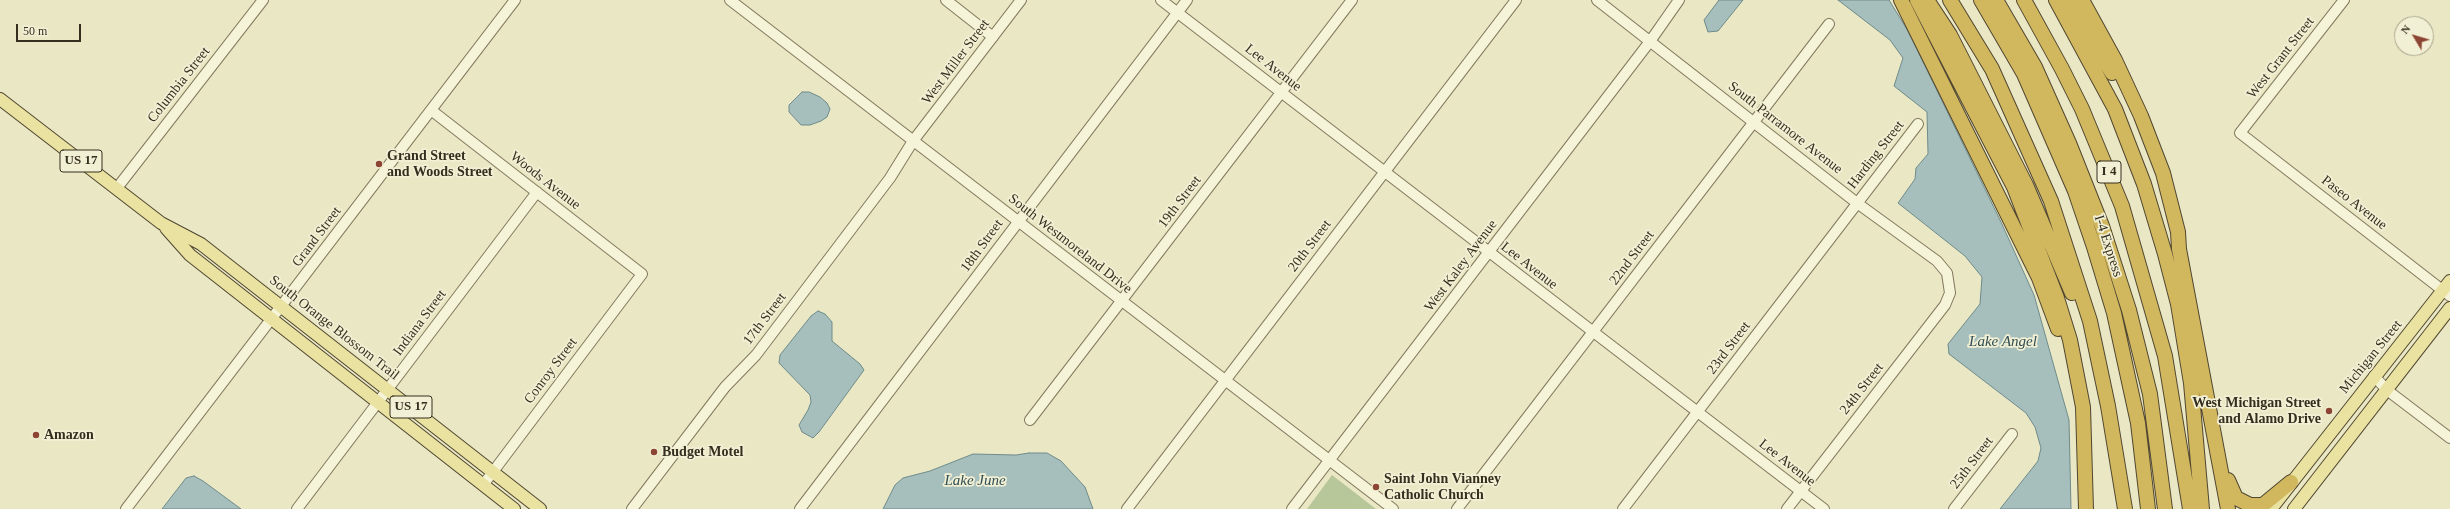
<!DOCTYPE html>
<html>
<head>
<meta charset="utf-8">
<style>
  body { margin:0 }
  #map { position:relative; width:2450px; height:509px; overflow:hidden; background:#eae7c5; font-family:"Times New Roman",serif }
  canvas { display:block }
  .north { position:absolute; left:2394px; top:16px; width:40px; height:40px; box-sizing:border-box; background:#f2f0d4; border:1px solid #a6a28c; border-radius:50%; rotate:308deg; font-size:11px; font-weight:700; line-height:16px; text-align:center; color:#352e1f }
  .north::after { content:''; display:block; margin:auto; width:14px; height:18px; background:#8c4533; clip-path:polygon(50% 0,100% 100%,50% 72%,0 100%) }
  .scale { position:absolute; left:16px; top:24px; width:65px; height:18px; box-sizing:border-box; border:2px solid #352e1f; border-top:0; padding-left:5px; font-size:12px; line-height:14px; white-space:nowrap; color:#352e1f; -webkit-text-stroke:3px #f2f0d4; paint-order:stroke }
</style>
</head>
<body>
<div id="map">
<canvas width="2450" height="509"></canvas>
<div class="north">N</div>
<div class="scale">50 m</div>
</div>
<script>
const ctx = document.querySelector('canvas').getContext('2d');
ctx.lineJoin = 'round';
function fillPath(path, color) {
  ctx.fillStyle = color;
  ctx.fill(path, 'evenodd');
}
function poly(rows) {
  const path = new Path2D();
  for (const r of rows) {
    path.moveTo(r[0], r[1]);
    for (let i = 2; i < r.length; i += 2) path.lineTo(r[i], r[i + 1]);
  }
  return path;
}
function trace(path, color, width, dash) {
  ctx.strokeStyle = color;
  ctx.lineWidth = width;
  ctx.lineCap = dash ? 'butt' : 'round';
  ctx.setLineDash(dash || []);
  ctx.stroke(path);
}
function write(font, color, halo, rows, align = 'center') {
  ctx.font = font + ' "Times New Roman",serif';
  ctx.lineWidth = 3.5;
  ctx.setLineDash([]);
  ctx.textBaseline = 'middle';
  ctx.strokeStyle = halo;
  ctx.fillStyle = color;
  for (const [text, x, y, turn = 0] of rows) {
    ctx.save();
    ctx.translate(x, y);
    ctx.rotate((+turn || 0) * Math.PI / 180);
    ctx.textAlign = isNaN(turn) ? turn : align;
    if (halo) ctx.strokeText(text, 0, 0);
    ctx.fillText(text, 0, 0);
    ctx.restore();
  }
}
fillPath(poly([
  [1332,475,1376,509,1307,509]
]), '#b8c79a');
const water = poly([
  [1719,0,1743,0,1718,31,1708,32,1704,20,1719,0],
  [1838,0,1889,0,1908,31,2001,222,2034,295,2069,420,2071,509,2000,509,2038,461,2041,448,2035,427,2026,413,1949,354,1948,344,1980,304,1982,277,1965,256,1898,203,1915,179,1916,168,1928,154,1927,112,1894,86,1903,58,1890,40,1838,0],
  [802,92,809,92,820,97,827,103,830,109,827,117,821,121,810,125,801,125,789,112,789,105,802,92],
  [818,311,825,314,832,322,832,341,860,364,864,370,819,432,813,438,802,432,799,425,808,410,811,402,810,395,779,363,780,355,811,316,818,311],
  [1029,453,1047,453,1061,461,1085,487,1093,509,883,509,895,485,903,478,930,471,973,454,1016,455,1029,453],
  [194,476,203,481,241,509,162,509,186,478,194,476]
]);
fillPath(water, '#a6bebc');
trace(water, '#6e8b8a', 1);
const minor = poly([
  [730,0,1393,509],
  [946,0,993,37],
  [1161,0,1824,509],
  [1597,0,1857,203,1937,261,1947,273,1950,293,1945,305,1787,509],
  [2344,0,2240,133,2450,296],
  [431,110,642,274,483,485],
  [117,188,263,0],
  [2374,376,2387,390,2450,438],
  [1030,420,1352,0],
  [126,509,515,0],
  [297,509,537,192],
  [632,509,725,387,756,355,890,178,913,141,1021,0],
  [800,509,1187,0],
  [1127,509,1516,0],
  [1292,509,1651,40,1679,0],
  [1457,509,1829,24],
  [1623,509,1918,124],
  [1954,509,2012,434]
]);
const major = poly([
  [0,99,161,223,201,244,540,509],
  [166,228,190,255,514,509],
  [2271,509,2450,281],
  [2294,509,2450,308]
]);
const highway = poly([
  [1901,0,2039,278,2058,329],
  [1917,0,2014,187,2057,298,2070,340,2083,407,2086,509],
  [1927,0,1950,35,2026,185,2072,293],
  [1950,0,1992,69,2051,201,2090,321,2108,406,2125,509],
  [1981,0,2024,74,2075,191,2094,247,2114,313,2138,423,2148,509],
  [1996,0,2035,67,2069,143,2102,226,2129,310,2150,394,2165,509],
  [2024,0,2062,69,2082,109,2122,206,2165,356,2190,509],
  [2056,0,2115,109,2144,184,2165,254,2178,304,2191,383,2202,509],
  [2067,0,2112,73],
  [2082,0,2115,60,2141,116,2163,173,2178,232,2179,249,2228,509],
  [2228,480,2236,498,2250,505,2263,505,2291,482]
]);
trace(minor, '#83795d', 12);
trace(major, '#514731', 14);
trace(highway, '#514731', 16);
trace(minor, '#f5f3d8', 10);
trace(major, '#e9e2a1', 12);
trace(highway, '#d1b75e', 14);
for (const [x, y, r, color] of [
  [379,164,4,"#8c4533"],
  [2329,411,4,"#8c4533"],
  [36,435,4,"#8c4533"],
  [654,452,4,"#8c4533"],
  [1376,487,4,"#8c4533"]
]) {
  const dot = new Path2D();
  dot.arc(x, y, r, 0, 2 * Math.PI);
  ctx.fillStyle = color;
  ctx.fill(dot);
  trace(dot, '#f2f0d4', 1.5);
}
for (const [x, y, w] of [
  [81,161,42],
  [2109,172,24],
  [411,407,42]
]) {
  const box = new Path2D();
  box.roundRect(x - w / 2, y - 11, w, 22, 3);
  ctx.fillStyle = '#f2f0d4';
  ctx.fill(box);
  trace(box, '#352e1f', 1);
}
write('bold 13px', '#352e1f', null, [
  ["US 17",81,161],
  ["I 4",2109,172],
  ["US 17",411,407]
]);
write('14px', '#352e1f', '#f2f0d4', [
  ["West Grant Street",2281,58,-52],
  ["West Miller Street",956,62,-53],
  ["Lee Avenue",1273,68,38],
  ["Columbia Street",179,85,-52],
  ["South Parramore Avenue",1785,128,38],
  ["Harding Street",1876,155,-52],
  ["Woods Avenue",545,181,38],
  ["19th Street",1180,202,-53],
  ["Paseo Avenue",2354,203,38],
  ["Grand Street",317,237,-53],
  ["South Westmoreland Drive",1070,244,38],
  ["18th Street",982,246,-54],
  ["20th Street",1310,246,-53],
  ["I-4 Express",2108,246,72],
  ["22nd Street",1632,258,-53],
  ["West Kaley Avenue",1461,266,-53],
  ["Lee Avenue",1529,266,38],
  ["17th Street",765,319,-53],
  ["Indiana Street",420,323,-53],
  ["South Orange Blossom Trail",334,328,38],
  ["23rd Street",1729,348,-53],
  ["Michigan Street",2371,357,-51],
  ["Conroy Street",551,371,-53],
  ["24th Street",1862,389,-52],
  ["Lee Avenue",1787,463,38],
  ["25th Street",1972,463,-53]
]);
write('bold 14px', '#352e1f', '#f2f0d4', [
  ["Grand Street",387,156],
  ["and Woods Street",387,172],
  ["West Michigan Street",2321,403,"right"],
  ["and Alamo Drive",2321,419,"right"],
  ["Amazon",44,435],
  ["Budget Motel",662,452],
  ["Saint John Vianney",1384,479],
  ["Catholic Church",1384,495]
], 'left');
write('italic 15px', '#304e53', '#f2f0d4', [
  ["Lake Angel",2003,342],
  ["Lake June",975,481]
]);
</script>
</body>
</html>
